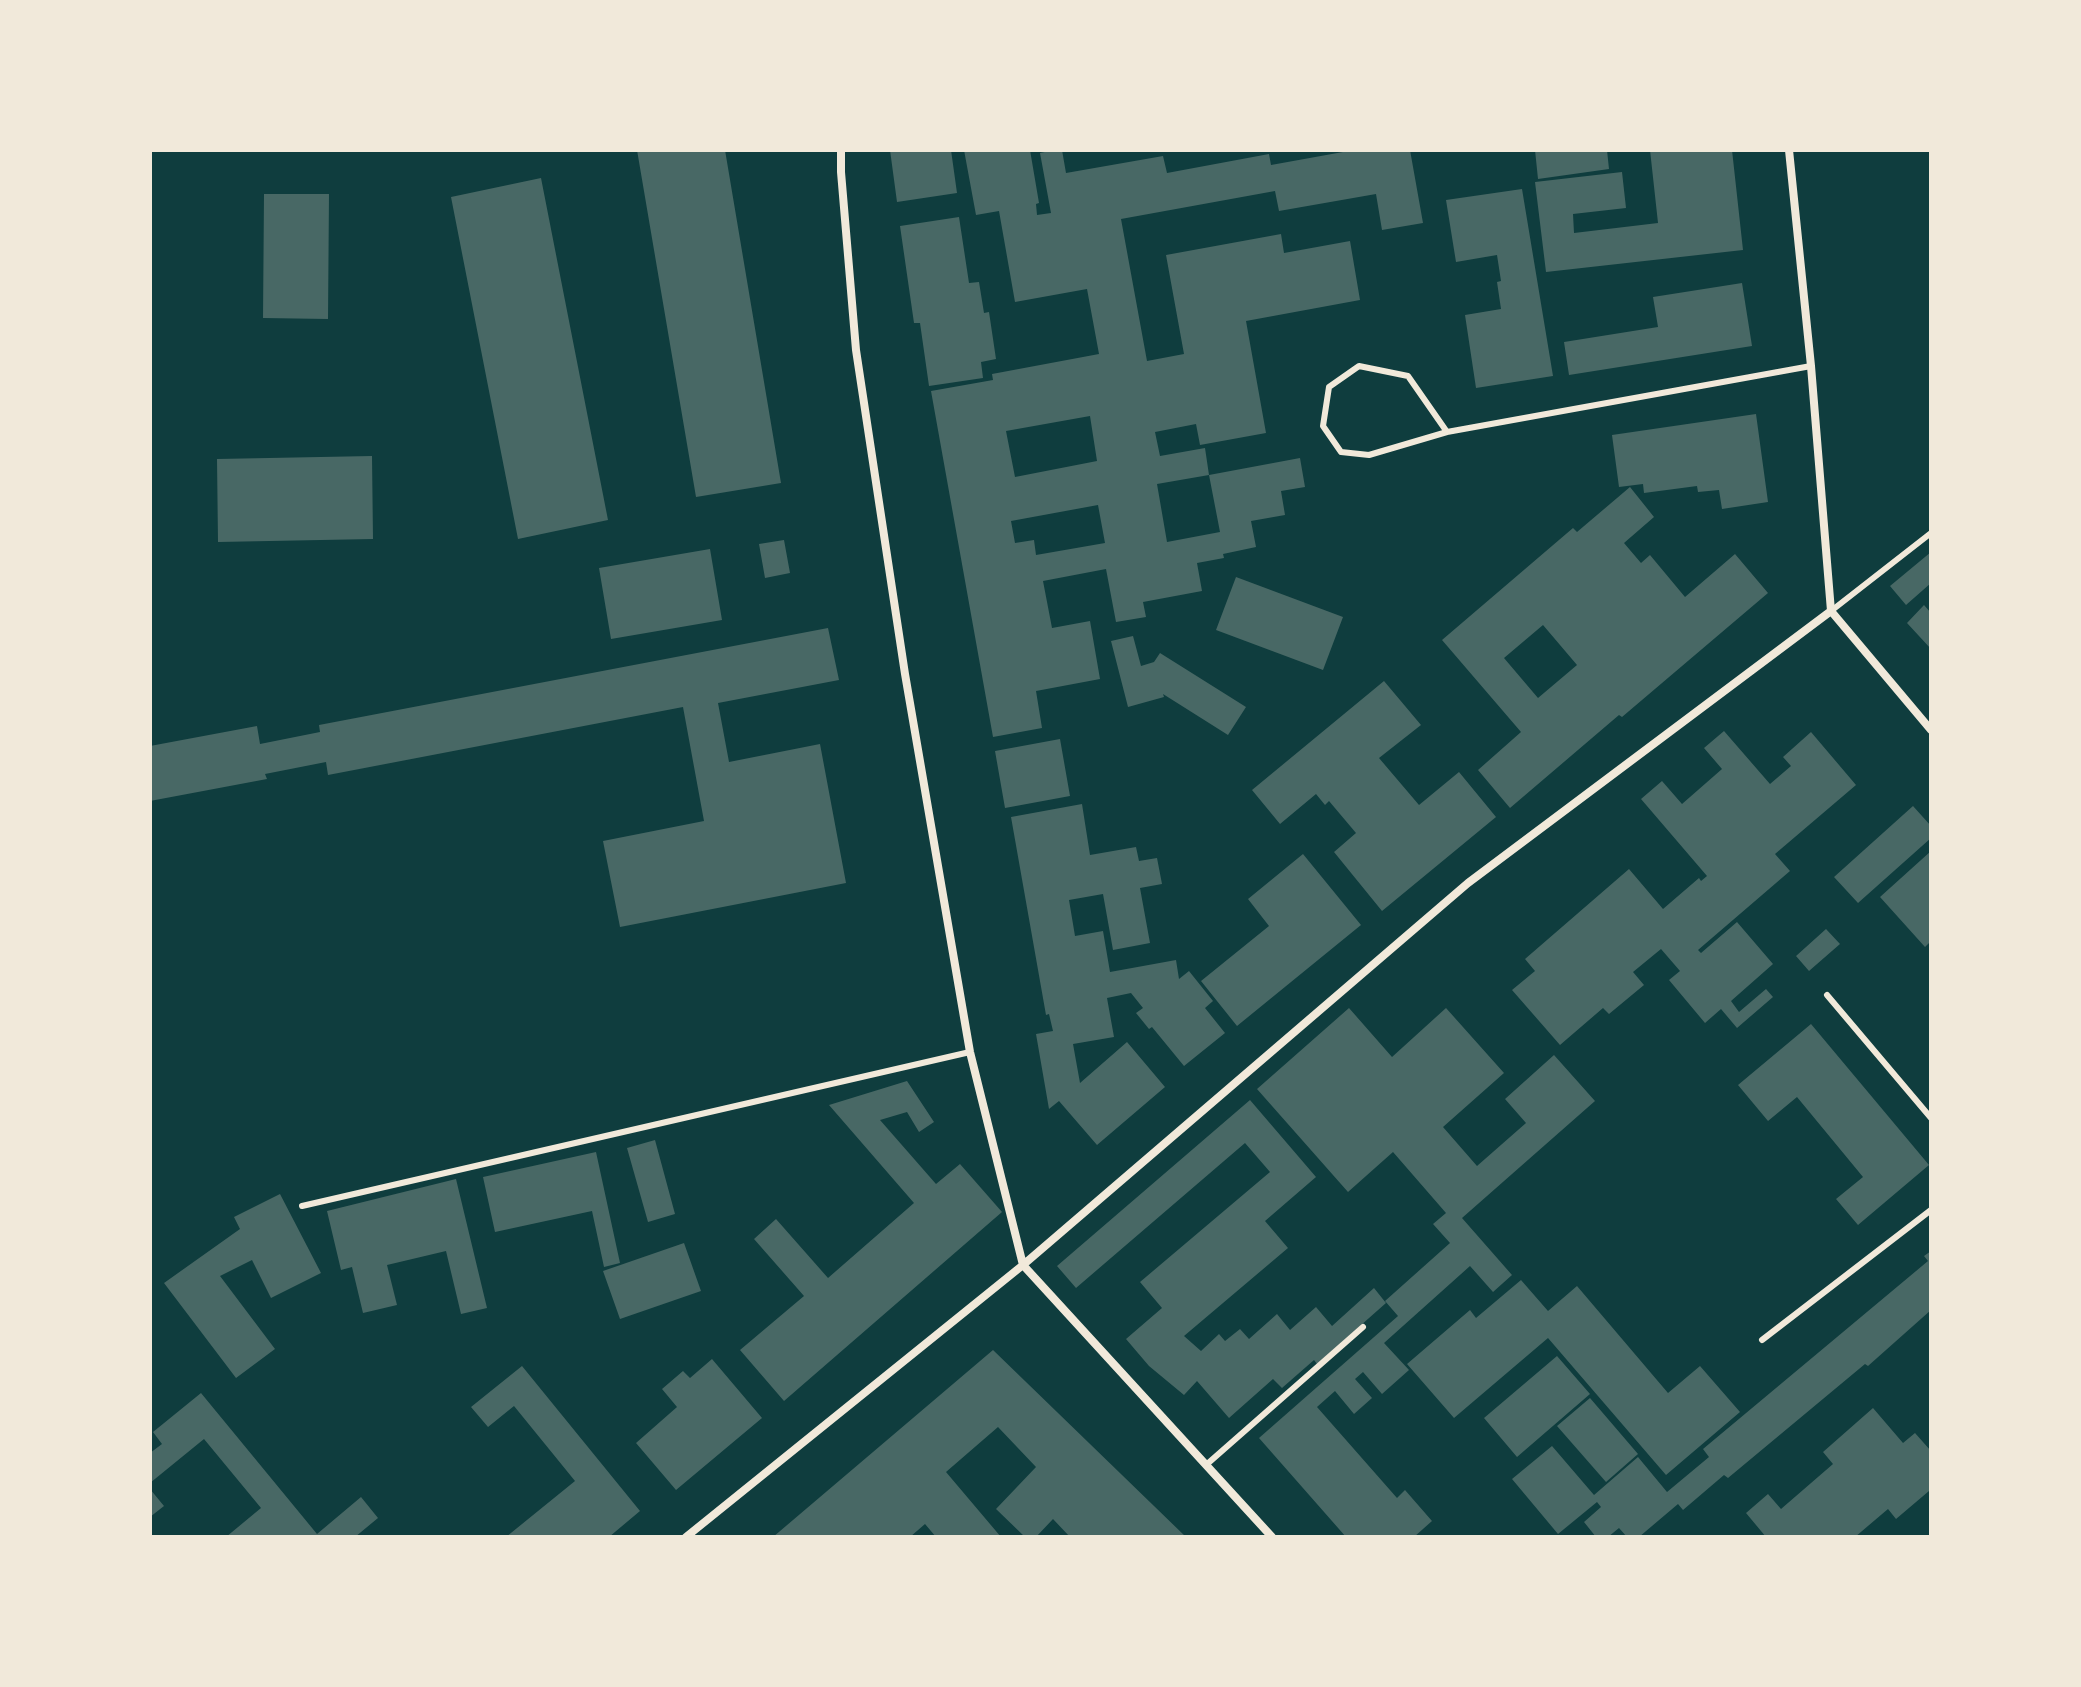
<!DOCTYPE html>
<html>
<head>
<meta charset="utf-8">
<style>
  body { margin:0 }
  #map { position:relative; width:2081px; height:1687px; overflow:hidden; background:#0f3d3e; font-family:"Source Sans 3",sans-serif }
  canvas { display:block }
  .frame { position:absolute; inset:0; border:152px solid #f1e9da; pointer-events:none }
</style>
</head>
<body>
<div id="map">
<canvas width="2081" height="1687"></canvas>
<div class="frame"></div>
</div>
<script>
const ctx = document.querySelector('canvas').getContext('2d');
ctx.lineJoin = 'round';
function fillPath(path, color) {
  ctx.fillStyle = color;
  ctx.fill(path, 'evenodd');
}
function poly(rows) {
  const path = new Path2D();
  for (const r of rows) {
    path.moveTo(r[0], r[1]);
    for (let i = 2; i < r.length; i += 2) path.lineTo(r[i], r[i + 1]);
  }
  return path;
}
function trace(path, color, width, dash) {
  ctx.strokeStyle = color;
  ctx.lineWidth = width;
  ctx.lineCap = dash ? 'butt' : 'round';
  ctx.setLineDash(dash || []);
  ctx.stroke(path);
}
fillPath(poly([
  [637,150,725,150,781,483,696,497],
  [890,150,951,150,957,193,897,202],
  [964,150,1030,150,1039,203,1036,204,1037,215,1051,213,1040,153,1054,150,1062,150,1066,173,1163,156,1167,173,1269,154,1271,165,1354,150,1410,150,1423,223,1382,230,1376,194,1279,211,1275,191,1121,219,1147,361,1184,354,1166,255,1281,234,1284,253,1350,241,1360,300,1246,321,1266,433,1200,445,1196,424,1155,432,1160,456,1205,448,1209,475,1157,484,1167,542,1220,532,1209,475,1300,458,1305,487,1281,491,1285,515,1251,521,1256,547,1223,554,1224,558,1197,563,1202,591,1143,602,1146,617,1116,622,1106,569,1043,581,1052,628,1090,621,1100,679,1036,691,1042,728,993,737,931,391,993,380,992,374,1099,354,1087,289,1015,302,999,211,976,215],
  [1090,416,1097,461,1015,477,1006,431],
  [1098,505,1105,543,1036,555,1034,540,1015,543,1011,521],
  [1535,150,1607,150,1609,169,1538,179],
  [1650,150,1732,150,1743,250,1546,272,1535,182,1622,172,1626,208,1573,214,1574,233,1658,223],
  [541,178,608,520,518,539,451,197],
  [1522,189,1553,376,1476,388,1465,315,1501,309,1497,282,1501,281,1497,255,1456,262,1446,200],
  [264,194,329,194,328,319,263,318],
  [959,217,969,283,979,282,984,313,989,312,996,359,981,362,983,378,929,386,920,323,914,323,900,226],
  [1742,283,1752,346,1569,375,1564,342,1658,327,1653,297],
  [1756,414,1768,502,1722,509,1719,490,1698,492,1697,486,1644,493,1643,484,1619,487,1612,435],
  [372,456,373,539,218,542,217,459],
  [1630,487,1654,517,1624,543,1641,563,1650,555,1685,597,1735,554,1768,593,1622,717,1619,715,1510,808,1478,770,1521,732,1442,640,1573,528,1577,532],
  [1543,625,1577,665,1538,698,1504,658],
  [784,540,790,573,765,578,759,544],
  [710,549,722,620,611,639,599,568],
  [1931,552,1931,583,1906,605,1890,586],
  [1236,577,1343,617,1323,670,1216,630],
  [1924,605,1931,613,1931,649,1907,623],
  [828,628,839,680,718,703,729,762,820,744,846,883,620,927,603,841,704,821,683,707,328,775,326,762,265,774,267,779,150,801,150,746,257,726,260,744,320,732,319,725],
  [1133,636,1141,666,1154,662,1160,653,1246,707,1228,735,1163,694,1164,697,1128,707,1111,641],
  [1384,681,1421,725,1379,758,1419,805,1459,772,1496,817,1382,911,1334,852,1356,833,1329,801,1325,805,1316,794,1280,824,1252,790],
  [1724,731,1770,784,1791,766,1783,757,1811,732,1856,785,1775,854,1790,871,1698,950,1701,953,1737,922,1773,964,1731,1001,1739,1012,1766,989,1773,997,1737,1028,1721,1009,1705,1023,1669,980,1680,971,1661,949,1633,972,1644,985,1609,1014,1603,1008,1560,1045,1512,990,1535,971,1525,959,1629,869,1663,909,1699,878,1701,881,1707,876,1641,799,1662,781,1682,804,1722,769,1704,748],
  [1060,739,1070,796,1005,808,995,751],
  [1082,804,1090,855,1136,847,1139,861,1157,858,1162,884,1140,888,1150,943,1113,950,1103,894,1069,900,1075,936,1103,931,1110,972,1176,960,1179,979,1189,971,1213,1001,1205,1008,1225,1033,1184,1066,1152,1027,1149,1029,1136,1013,1143,1008,1131,993,1107,998,1114,1037,1073,1044,1080,1083,1127,1042,1165,1087,1097,1145,1059,1101,1049,1109,1036,1034,1053,1031,1049,1014,1046,1015,1011,817],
  [1913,806,1931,826,1931,838,1858,903,1834,877],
  [1931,851,1931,941,1925,947,1880,897],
  [1303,854,1361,925,1237,1026,1201,981,1269,926,1248,899],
  [1826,929,1840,944,1809,971,1796,956],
  [1349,1008,1392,1057,1446,1008,1504,1073,1443,1127,1477,1166,1526,1123,1505,1099,1554,1055,1595,1101,1462,1218,1512,1275,1493,1292,1470,1266,1384,1343,1409,1370,1382,1394,1363,1372,1355,1379,1372,1398,1354,1414,1335,1391,1317,1407,1397,1498,1405,1490,1432,1521,1414,1537,1346,1537,1259,1438,1398,1316,1385,1301,1450,1243,1433,1224,1446,1213,1393,1152,1348,1192,1257,1089],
  [1811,1024,1929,1165,1858,1225,1836,1199,1863,1177,1797,1097,1768,1121,1738,1085],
  [907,1081,934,1122,919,1132,907,1112,880,1120,936,1184,960,1164,1002,1212,784,1401,740,1350,804,1296,754,1239,776,1219,828,1278,914,1203,829,1105],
  [1250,1100,1316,1177,1265,1221,1288,1248,1184,1336,1201,1351,1219,1334,1225,1341,1240,1329,1249,1339,1277,1314,1290,1330,1316,1307,1332,1326,1374,1288,1386,1303,1317,1364,1314,1360,1282,1388,1273,1379,1229,1418,1197,1381,1184,1395,1149,1366,1126,1339,1162,1308,1140,1282,1270,1172,1245,1143,1076,1288,1057,1266],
  [655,1140,675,1214,648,1222,627,1148],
  [596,1152,620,1263,604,1267,592,1211,495,1232,483,1177],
  [456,1179,487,1308,461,1314,446,1251,387,1265,397,1305,363,1313,352,1267,341,1270,327,1211],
  [280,1194,321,1273,271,1298,252,1260,220,1276,275,1349,236,1378,164,1283,240,1229,234,1217],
  [684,1243,701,1291,620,1319,603,1271],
  [1931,1251,1931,1310,1868,1366,1865,1364,1728,1478,1724,1475,1683,1510,1678,1504,1639,1537,1627,1537,1619,1528,1608,1537,1596,1537,1584,1522,1601,1507,1597,1502,1558,1534,1512,1479,1552,1446,1594,1495,1638,1457,1667,1492,1709,1457,1703,1449,1928,1261,1924,1256],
  [1521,1280,1548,1311,1577,1286,1668,1393,1700,1366,1740,1412,1666,1475,1548,1338,1454,1418,1407,1364,1470,1310,1476,1318],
  [993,1350,1186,1537,1070,1537,1053,1519,1036,1537,1025,1537,996,1509,1036,1467,998,1427,946,1472,1001,1537,936,1537,925,1524,910,1537,773,1537],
  [1557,1356,1590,1394,1517,1457,1484,1418],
  [712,1359,762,1418,676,1490,636,1443,677,1407,662,1389,683,1371,690,1378],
  [522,1366,640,1511,609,1537,506,1537,575,1481,514,1406,488,1427,471,1407],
  [201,1393,317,1534,361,1497,378,1518,355,1537,226,1537,261,1508,204,1439,150,1483,150,1453,162,1444,153,1432],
  [1590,1398,1638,1454,1606,1482,1557,1426],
  [1873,1408,1903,1443,1915,1433,1931,1451,1931,1492,1929,1491,1896,1519,1888,1509,1855,1537,1766,1537,1746,1513,1768,1494,1781,1509,1833,1464,1823,1452],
  [150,1489,164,1506,150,1517]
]), '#486865');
trace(poly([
  [1447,432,1408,376,1359,366,1329,387,1323,426,1341,452,1369,455,1447,432,1811,366],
  [1831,611,1931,533],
  [1827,995,1931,1118],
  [302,1206,970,1052],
  [1762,1340,1931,1210],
  [1206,1465,1363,1327]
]), '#f1e9da', 6);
trace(poly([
  [841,150,841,172,856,350,905,674,970,1052,1023,1265,1272,1537],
  [1789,150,1811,366,1831,611,1931,730],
  [686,1537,1023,1265,1468,883,1831,611]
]), '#f1e9da', 8);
</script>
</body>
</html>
